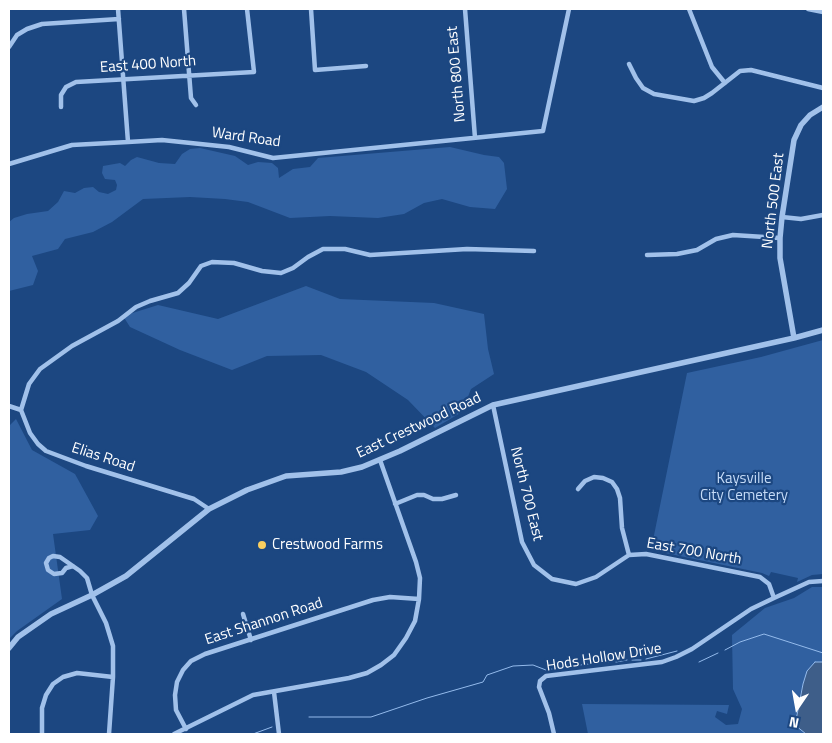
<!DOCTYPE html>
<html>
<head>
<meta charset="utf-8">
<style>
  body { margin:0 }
  #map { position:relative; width:832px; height:743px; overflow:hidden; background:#1c4781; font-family:"Titillium Web",sans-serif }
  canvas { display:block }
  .frame { position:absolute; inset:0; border:10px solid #fff; pointer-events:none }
  .north { position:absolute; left:772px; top:683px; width:50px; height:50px; -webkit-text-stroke:4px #1c4781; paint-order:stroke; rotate:192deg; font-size:14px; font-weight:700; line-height:20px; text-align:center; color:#fff }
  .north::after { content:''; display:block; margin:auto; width:18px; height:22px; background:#fff; clip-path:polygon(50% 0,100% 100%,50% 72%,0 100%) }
</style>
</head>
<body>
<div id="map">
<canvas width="832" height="743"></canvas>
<div class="frame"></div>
<div class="north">N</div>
</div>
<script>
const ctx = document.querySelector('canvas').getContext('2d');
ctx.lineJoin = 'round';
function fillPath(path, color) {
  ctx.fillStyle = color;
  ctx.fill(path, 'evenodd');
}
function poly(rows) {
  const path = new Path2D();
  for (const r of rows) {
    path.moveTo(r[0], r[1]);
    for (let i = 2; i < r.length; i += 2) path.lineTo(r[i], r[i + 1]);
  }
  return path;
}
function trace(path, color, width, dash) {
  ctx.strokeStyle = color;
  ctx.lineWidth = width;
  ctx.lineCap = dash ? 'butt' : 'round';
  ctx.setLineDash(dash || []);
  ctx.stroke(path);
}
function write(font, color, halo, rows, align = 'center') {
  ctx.font = font + ' "Titillium Web",sans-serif';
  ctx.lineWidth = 4.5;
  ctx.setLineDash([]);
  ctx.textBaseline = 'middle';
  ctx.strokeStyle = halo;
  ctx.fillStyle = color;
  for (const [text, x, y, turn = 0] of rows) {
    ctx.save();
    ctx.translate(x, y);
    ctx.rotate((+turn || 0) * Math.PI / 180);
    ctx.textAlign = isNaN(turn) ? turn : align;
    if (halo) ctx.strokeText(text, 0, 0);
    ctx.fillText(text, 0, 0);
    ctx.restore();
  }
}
fillPath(poly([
  [450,147,484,155,499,157,504,163,507,189,495,209,470,207,442,199,424,203,404,214,378,218,330,216,290,218,248,202,225,199,190,197,143,199,112,222,93,232,65,239,58,249,32,256,38,271,33,285,9,291,9,222,14,218,27,214,48,211,58,202,64,191,75,193,84,188,93,187,99,192,108,194,116,190,117,185,115,180,105,179,102,173,103,166,120,163,125,166,131,160,137,157,159,163,175,164,182,154,190,149,200,148,235,156,248,165,258,162,272,163,278,168,279,178,293,169,310,167,318,158],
  [306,286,340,299,434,303,484,314,488,349,494,374,471,389,462,412,435,428,408,400,366,372,321,355,267,356,232,370,180,350,130,327,123,316,158,305,218,319],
  [823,340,823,574,812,575,797,582,798,578,771,572,769,576,762,573,651,550,687,373,761,357],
  [16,419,32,450,75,474,98,516,90,530,53,534,62,599,17,631,9,639,9,426],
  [812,587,823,587,823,662,815,662,803,684,798,702,795,725,806,734,588,734,582,704,729,705,727,714,717,711,715,717,726,725,738,724,742,709,733,689,732,635,765,608,794,598]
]), '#3060a0');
const water = poly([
  [815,662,823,662,823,734,806,734,795,725,803,684,807,671,815,662]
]);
fillPath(water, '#3e5e89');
trace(water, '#94bbec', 1);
trace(poly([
  [725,650,740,642,764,634,823,653],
  [646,659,677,651],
  [632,660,641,660],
  [616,662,627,660],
  [699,662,718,653],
  [579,665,610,662],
  [569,667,573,666],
  [309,717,371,717,427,698,483,682,487,675,513,666,533,665,546,670,564,667],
  [253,734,272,727]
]), '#94bbec', 1);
trace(poly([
  [118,9,128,142],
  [184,9,191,98,196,105],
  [311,9,315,70,366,66],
  [465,9,475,138],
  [689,9,712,67,725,83],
  [808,9,823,12],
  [9,47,17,35,27,29,42,24,119,19],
  [629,64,636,78,643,88,654,94,694,101,704,98,712,93,740,71,751,70,823,88],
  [61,107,61,95,66,87,76,82,254,72,247,9],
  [9,164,72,145,128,142,162,140,229,147,273,158,543,131,569,9],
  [782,217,801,219,823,215],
  [647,255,677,254,697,250,716,239,733,235,780,238],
  [493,405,522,542,534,565,552,579,576,584,596,577,629,555,646,554,760,577,769,584,774,598,809,582,823,581],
  [9,406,21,410,30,433,38,444,46,451,86,466,194,499,209,509],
  [21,410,29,384,40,369,72,346,118,321,136,307,150,301,178,293,189,283,201,266,212,262,234,263,262,271,281,273,293,268,308,257,323,249,345,249,370,255,467,249,534,251],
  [578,489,585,481,594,477,603,478,612,482,617,489,620,498,622,528,629,555],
  [395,504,417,495,424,495,433,499,442,499,456,495],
  [73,566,66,568,62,573,54,574,48,570,46,563,49,558,53,556,60,557,80,571,87,578,92,595,106,623,113,646,113,677,109,734],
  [243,614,251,640],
  [274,692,279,734],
  [186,729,176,710,175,695,177,682,183,670,191,661,205,654,373,600,390,597,419,599],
  [42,734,42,708,46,695,53,684,63,677,77,673,113,677],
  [174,734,253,695,349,678,367,673,381,665,394,655,406,638,415,621,419,599,420,578,416,562,380,460],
  [554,734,549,713,539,687,540,681,546,676,662,662,676,657,692,649,751,609,774,598]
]), '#a1c1ea', 4.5);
trace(poly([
  [794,338,780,258,780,238,782,217,794,140,801,125,810,115,823,107],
  [9,648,18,637,51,614,92,595,126,576,209,509,247,490,286,476,341,472,362,467,400,451,493,405,794,338,823,330]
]), '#a1c1ea', 5.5);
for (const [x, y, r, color] of [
  [262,545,5,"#facf5f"]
]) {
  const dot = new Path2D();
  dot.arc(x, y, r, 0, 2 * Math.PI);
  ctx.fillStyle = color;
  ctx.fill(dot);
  trace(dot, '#1c4781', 2);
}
write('15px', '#fff', '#1c4781', [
  ["East 400 North",148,65,-4],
  ["North 800 East",457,74,-95],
  ["Ward Road",246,138,8],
  ["North 500 East",774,201,-83],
  ["East Crestwood Road",419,426,-25],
  ["Elias Road",103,458,18],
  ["North 700 East",526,494,76],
  ["East 700 North",694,552,10],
  ["East Shannon Road",264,622,-18],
  ["Hods Hollow Drive",604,658,-9]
]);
write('15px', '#c5dbf7', '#1c4781', [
  ["Kaysville",744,479],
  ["City Cemetery",744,496]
]);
write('15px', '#fff', '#1c4781', [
  ["Crestwood Farms",272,545]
], 'left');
</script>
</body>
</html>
